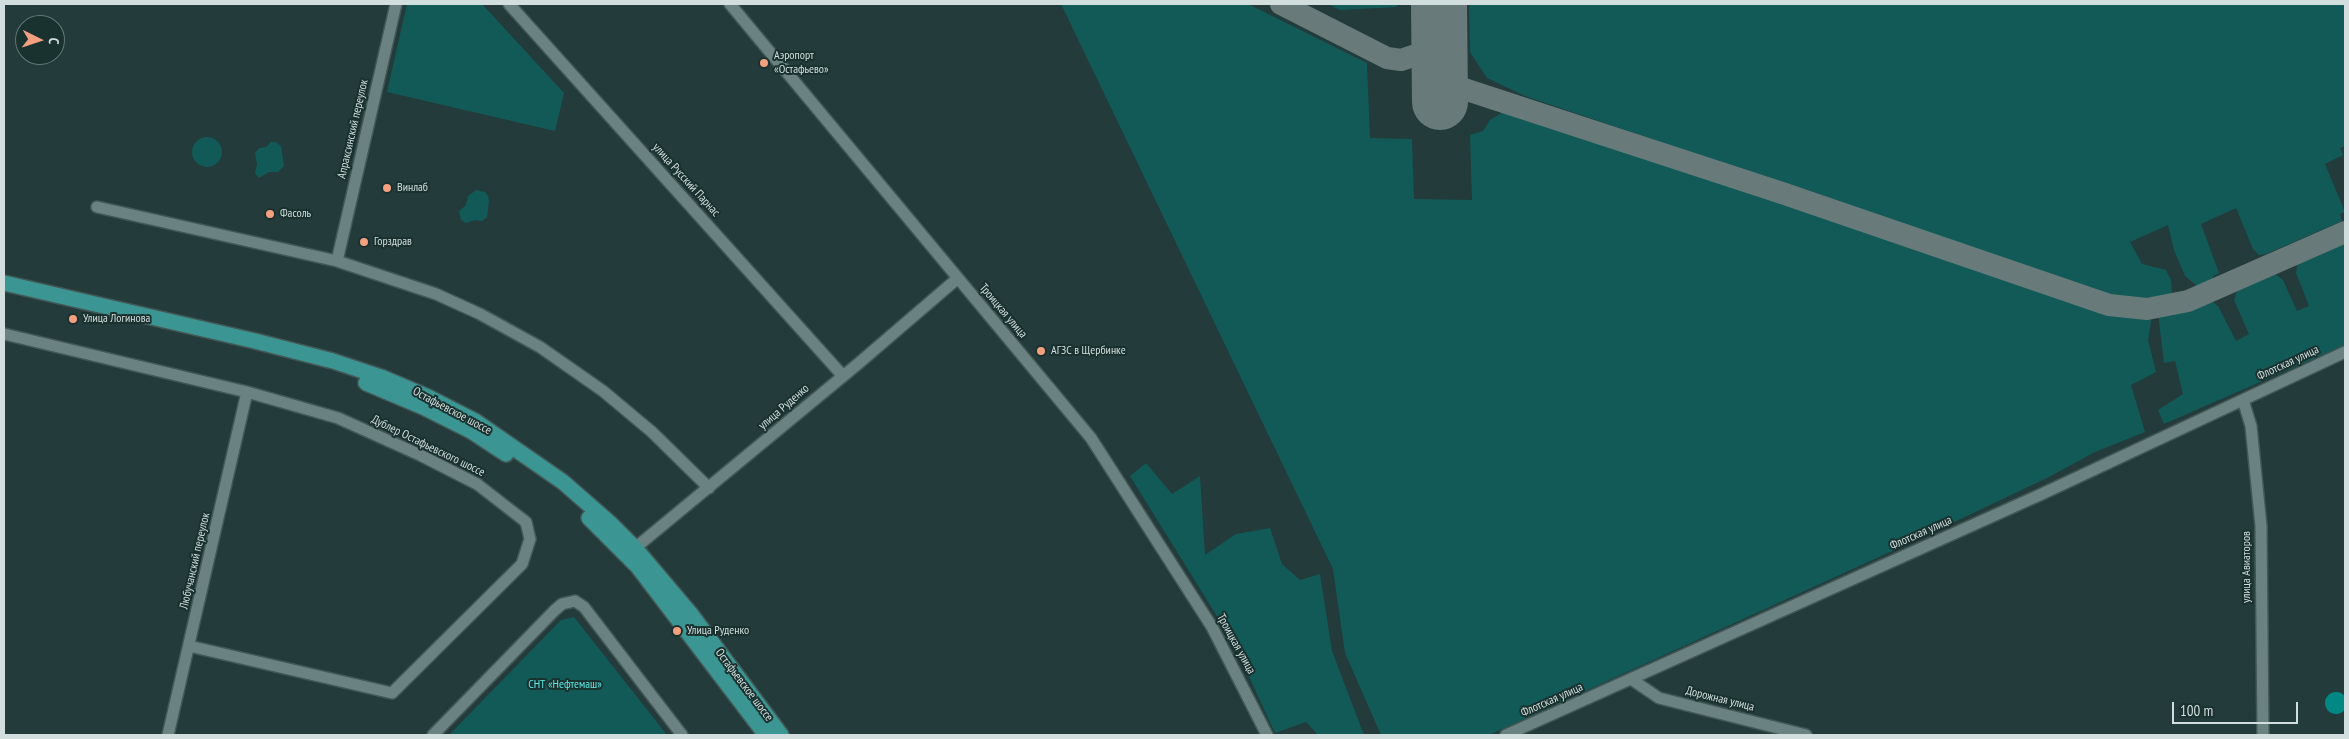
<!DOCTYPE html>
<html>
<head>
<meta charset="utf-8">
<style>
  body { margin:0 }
  #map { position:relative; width:2349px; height:739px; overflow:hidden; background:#233b3a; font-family:"PT Sans Narrow",sans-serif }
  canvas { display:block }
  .frame { position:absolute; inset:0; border:5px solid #d1dedd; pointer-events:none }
  .north { position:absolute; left:15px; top:15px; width:50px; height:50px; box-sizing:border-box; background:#19312f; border:1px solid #637675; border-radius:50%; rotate:94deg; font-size:14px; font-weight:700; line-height:20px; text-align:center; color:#d1dedd }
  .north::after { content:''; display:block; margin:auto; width:18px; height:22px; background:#f2a080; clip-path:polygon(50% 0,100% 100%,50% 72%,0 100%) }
  .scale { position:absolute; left:2172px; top:702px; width:126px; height:22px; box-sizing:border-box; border:2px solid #d1dedd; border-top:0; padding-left:6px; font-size:15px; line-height:18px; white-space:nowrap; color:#d1dedd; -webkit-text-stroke:4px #19312f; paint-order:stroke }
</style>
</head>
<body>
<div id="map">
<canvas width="2349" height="739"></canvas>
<div class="frame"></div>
<div class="north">С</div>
<div class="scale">100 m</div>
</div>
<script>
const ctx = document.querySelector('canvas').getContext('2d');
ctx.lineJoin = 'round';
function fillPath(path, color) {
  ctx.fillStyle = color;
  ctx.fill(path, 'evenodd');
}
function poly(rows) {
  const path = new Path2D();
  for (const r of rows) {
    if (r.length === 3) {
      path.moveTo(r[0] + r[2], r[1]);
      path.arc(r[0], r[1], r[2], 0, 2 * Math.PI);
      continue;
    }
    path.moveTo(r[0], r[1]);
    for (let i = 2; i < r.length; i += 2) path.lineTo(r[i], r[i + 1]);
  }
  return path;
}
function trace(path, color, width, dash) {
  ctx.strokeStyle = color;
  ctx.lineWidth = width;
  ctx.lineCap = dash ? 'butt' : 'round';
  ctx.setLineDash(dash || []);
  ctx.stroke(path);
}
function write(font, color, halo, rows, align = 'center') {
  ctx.font = font + ' "PT Sans Narrow",sans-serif';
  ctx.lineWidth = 4;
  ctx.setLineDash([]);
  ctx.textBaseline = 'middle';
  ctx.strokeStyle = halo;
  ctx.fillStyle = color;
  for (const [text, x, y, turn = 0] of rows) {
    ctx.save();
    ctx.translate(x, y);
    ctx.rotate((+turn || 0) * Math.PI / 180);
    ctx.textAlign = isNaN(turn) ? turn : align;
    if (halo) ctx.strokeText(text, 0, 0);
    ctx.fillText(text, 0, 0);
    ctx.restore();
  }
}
fillPath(poly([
  [407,4,482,4,564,93,555,131,387,92],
  [1061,4,1248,4,1367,63,1370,138,1412,139,1414,199,1472,200,1470,135,1483,131,1490,120,1510,108,2079,300,2108,309,2152,315,2148,340,2156,372,2131,385,2145,432,2095,452,2049,477,1912,542,1489,735,1381,735,1345,653,1333,569],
  [1328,4,1398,4,1396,7,1340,10],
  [1469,4,2345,4,2345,146,2340,148,2343,155,2325,164,2345,212,2340,214,2342,221,2266,254,2259,255,2253,249,2236,208,2201,224,2219,273,2213,276,2213,279,2197,286,2185,276,2174,250,2168,225,2130,242,2142,264,2166,270,2171,280,2172,295,2145,298,2115,296,1525,96,1487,78,1470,52],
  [207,152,15],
  [271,142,276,142,281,146,284,166,278,172,269,172,259,178,255,173,257,164,255,153,259,148,266,147],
  [476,190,485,192,488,196,489,201,487,217,482,221,475,220,466,223,461,220,459,211,466,205,468,196],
  [2345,239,2345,345,2164,424,2158,410,2183,394,2175,361,2164,363,2158,313,2209,299,2218,306,2236,341,2249,334,2234,300,2237,291,2274,273,2283,280,2297,311,2309,306,2296,273,2298,260],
  [1146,463,1172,494,1200,476,1205,555,1236,534,1270,528,1282,564,1300,580,1320,574,1332,651,1364,735,1318,735,1306,722,1275,733,1233,642,1130,476],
  [574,617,667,735,449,735,561,620]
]), '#125a58');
fillPath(poly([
  [2336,703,11]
]), '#008885');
trace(poly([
  [1281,4,1387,58,1401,60,1419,54,1427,48,1435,38,1439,25],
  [1440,70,1455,85,1464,89,1782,193,2109,305,2147,309,2188,301,2345,232]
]), '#687b7a', 22);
trace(poly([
  [1439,4,1440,102]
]), '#687b7a', 56);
const minor = poly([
  [509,4,843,376],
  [730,4,1091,438,1212,627,1267,735],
  [97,207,337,261,436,294,480,314,540,347,603,391,652,432,709,488],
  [337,261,396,4],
  [4,334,247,392,338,418,420,455,477,484,526,522,530,539,522,564,392,693,189,646],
  [2243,400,2251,426,2261,526,2263,735],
  [629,553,859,363,958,278],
  [1631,679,1659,698,1806,735],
  [168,735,247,392],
  [433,735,555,610,562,604,575,601,584,607,682,735],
  [1506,735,2044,493,2345,352]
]);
const major = poly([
  [4,283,255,341,333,361,381,377,428,397,475,421,563,482,611,524,635,548,690,613,781,735],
  [366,383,423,407,471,431,506,454],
  [589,518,638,567,766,735]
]);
trace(minor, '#425756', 14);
trace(major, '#425756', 18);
trace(minor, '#6a8382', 11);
trace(major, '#3b9592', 15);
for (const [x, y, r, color] of [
  [764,63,5,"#f2a080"],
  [387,188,5,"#f2a080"],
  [270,214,5,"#f2a080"],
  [364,242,5,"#f2a080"],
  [73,319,5,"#f2a080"],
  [1041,351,5,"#f2a080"],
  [677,631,5,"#f2a080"]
]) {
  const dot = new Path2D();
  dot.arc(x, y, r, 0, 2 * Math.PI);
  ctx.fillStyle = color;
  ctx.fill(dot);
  trace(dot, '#19312f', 2);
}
write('12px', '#d1dedd', '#19312f', [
  ["Аэропорт",774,56],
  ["«Остафьево»",774,70],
  ["Винлаб",397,188],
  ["Фасоль",280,214],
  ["Горздрав",374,242],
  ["Улица Логинова",83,319],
  ["АГЗС в Щербинке",1051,351],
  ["Улица Руденко",687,631]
], 'left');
write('12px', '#d1dedd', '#19312f', [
  ["Апраксинский переулок",353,129,-77],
  ["улица Русский Парнас",686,180,48],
  ["Троицкая улица",1003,311,50],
  ["Флотская улица",2288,363,-25],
  ["улица Руденко",784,407,-41],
  ["Остафьевское шоссе",452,411,28],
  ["Дублер Остафьевского шоссе",428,446,26],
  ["Флотская улица",1921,533,-24],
  ["Любучанский переулок",195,561,-77],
  ["улица Авиаторов",2247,567,-90],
  ["Троицкая улица",1236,644,61],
  ["Остафьевское шоссе",744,685,53],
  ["Дорожная улица",1720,699,14],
  ["Флотская улица",1552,700,-24]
]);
write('12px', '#5beae5', '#19312f', [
  ["СНТ «Нефтемаш»",565,685]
]);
</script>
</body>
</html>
